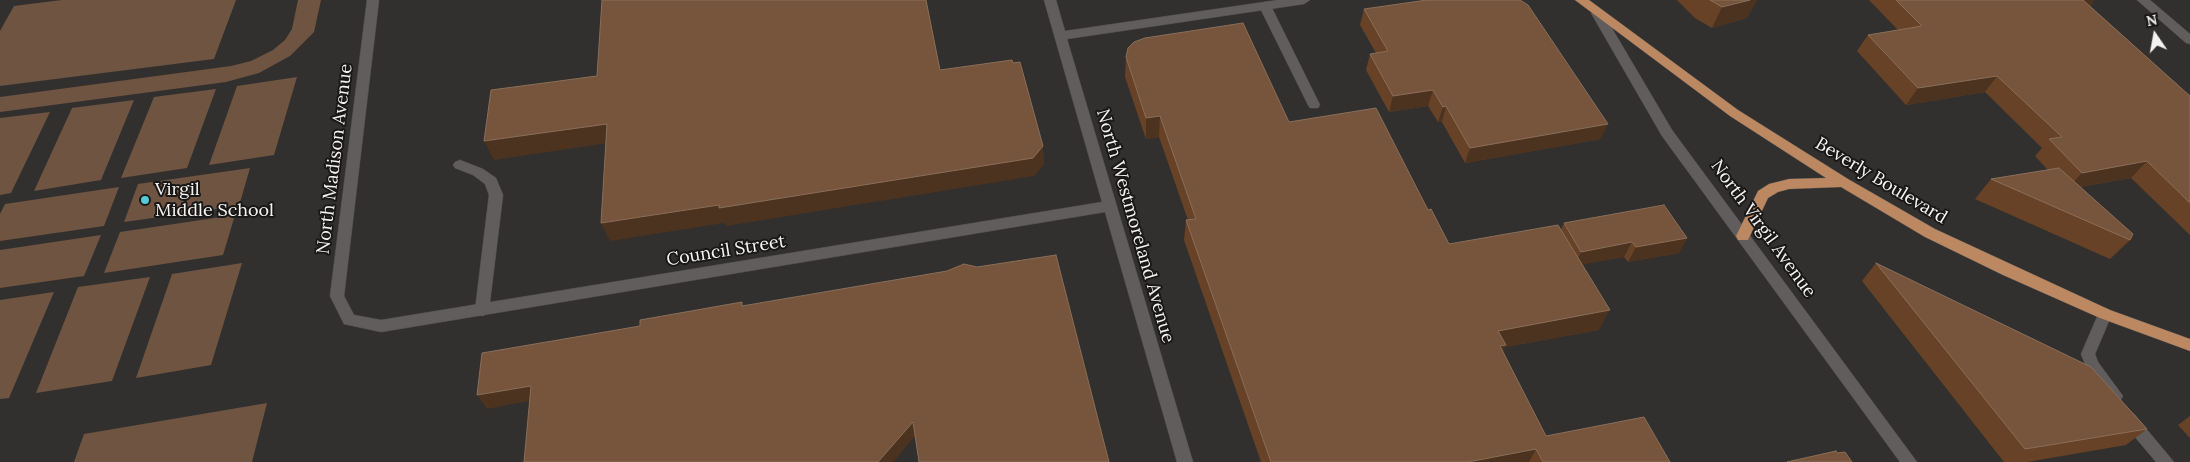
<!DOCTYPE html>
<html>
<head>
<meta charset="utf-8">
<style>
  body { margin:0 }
  #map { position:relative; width:2190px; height:462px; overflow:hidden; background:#32302e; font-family:Lora,serif }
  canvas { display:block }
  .north { position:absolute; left:2130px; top:10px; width:50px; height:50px; -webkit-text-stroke:4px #191817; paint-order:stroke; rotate:348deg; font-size:14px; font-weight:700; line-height:20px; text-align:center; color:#f4f3f1 }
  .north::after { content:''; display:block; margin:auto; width:18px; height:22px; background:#f4f3f1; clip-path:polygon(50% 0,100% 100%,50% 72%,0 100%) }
</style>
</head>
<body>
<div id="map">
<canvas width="2190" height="462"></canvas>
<div class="north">N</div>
</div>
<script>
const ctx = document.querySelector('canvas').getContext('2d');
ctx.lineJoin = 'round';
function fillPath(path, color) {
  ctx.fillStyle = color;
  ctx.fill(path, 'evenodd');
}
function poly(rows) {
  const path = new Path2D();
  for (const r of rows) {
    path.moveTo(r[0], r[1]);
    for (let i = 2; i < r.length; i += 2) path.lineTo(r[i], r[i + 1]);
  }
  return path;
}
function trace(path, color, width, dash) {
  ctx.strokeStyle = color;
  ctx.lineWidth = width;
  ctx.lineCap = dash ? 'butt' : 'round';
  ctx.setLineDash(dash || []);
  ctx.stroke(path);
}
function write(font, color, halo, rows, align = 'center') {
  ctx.font = font + ' Lora,serif';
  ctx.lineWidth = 4;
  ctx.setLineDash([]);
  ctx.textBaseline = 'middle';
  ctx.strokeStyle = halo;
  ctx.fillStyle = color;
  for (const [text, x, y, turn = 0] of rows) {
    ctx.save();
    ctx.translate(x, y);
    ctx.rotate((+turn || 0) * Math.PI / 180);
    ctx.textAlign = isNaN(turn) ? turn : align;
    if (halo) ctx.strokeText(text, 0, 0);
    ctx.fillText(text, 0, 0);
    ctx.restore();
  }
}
fillPath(poly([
  [62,0,236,0,214,59,0,86,0,31,14,6],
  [298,0,321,0,314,32,290,56,259,73,226,82,0,112,0,97,231,66,251,61,273,50,285,40,292,29],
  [297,77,274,155,209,165,237,86],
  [216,89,187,168,121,178,154,97],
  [134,100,101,180,34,191,72,108],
  [50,112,11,193,0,195,0,118],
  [250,168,239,206,124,222,138,184],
  [119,187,104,226,0,241,0,214,5,204],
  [235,215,223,255,104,273,120,232],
  [101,235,84,276,0,288,0,250],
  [242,263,211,365,136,378,172,274],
  [150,277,112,381,36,393,78,287],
  [54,292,9,398,0,399,0,300],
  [267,403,252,462,74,462,84,434]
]), '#6f5441');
const service = poly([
  [1265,2,1271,6,1320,105,1318,108,1310,108,1308,105,1259,6,1265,2],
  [460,160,483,169,496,178,503,195,489,310,487,314,482,316,477,314,475,310,489,195,485,184,473,175,455,168,453,165,455,162,460,160],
  [2105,308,2110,310,2112,314,2095,354,2098,362,2123,396,2120,401,2115,403,2110,401,2087,369,2081,354,2100,310,2105,308],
  [2129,412,2134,414,2174,462,2156,462,2124,424,2121,419,2124,414,2129,412]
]);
const minor = poly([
  [367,0,379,0,344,296,354,315,381,320,1102,202,1044,0,1056,0,1065,31,1278,0,1310,0,1304,4,1067,39,1193,462,1177,462,1105,212,381,332,344,324,330,296,367,0],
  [2137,0,2150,0,2190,34,2190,44,2186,43,2137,0]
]);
const secondary = poly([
  [1597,9,1603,13,1672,130,1917,462,1900,462,1662,136,1591,13,1597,9]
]);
const primary = poly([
  [1575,0,1589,0,1738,110,1848,179,1935,229,2110,310,2190,339,2190,351,2100,318,2003,275,1925,237,1841,187,1789,189,1778,192,1768,198,1748,240,1738,240,1736,236,1758,191,1769,184,1789,179,1826,178,1730,116,1575,0]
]);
trace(service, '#4e4d4b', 1);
trace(minor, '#4e4d4b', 1);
trace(secondary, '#4e4d4b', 1);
trace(primary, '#4e4d4b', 1);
fillPath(service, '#605d5c');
fillPath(minor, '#605d5c');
fillPath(secondary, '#605d5c');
fillPath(primary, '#bc8861');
fillPath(poly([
  [1677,0,1757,0,1747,18,1712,28,1695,18],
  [1869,0,2094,0,2090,6,2190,96,2190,235,2131,178,2080,187,2130,240,2110,259,1975,199,1991,179,2048,170,2035,156,2042,148,1985,92,1906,105,1857,51,1868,35,1898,30],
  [1364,9,1601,139,1465,163,1442,122,1438,122,1428,106,1389,112,1366,70,1370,54,1376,53,1360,25],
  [1126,57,1289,122,1428,210,1449,244,1561,229,1564,223,1687,238,1679,253,1628,262,1624,257,1582,264,1599,330,1505,347,1503,352,1546,436,1670,462,1261,462,1184,240,1186,220,1188,220,1159,137,1146,139,1125,77],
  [1876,263,2147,429,2126,445,2027,462,2004,462,1862,281],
  [2190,416,2190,438,2178,425]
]), '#674226');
fillPath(poly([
  [1750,0,1757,0,1747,18,1712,28,1722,7],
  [2083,0,2094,0,2083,14],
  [1997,76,1985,92,1906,105,1918,88],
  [1433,90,1428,106,1389,112,1393,96],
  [1446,106,1442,122,1438,122,1443,107],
  [1160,116,1159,137,1146,139,1146,118],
  [607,124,615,142,494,160,484,141],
  [1608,124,1601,139,1465,163,1470,148],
  [1043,146,1044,165,1034,176,726,226,724,223,610,241,601,223],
  [2147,161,2131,178,2067,189,2082,173],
  [1687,238,1679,253,1628,262,1636,247],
  [1632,242,1624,257,1574,266,1581,252],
  [1610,310,1599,330,1505,347,1497,364,1498,331],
  [531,386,539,399,487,409,477,395],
  [913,422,916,435,893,462,878,462],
  [1536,449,1529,462,1468,462]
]), '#4b3320');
const building = poly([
  [602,0,926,0,940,70,1012,60,1013,63,1020,62,1043,146,1033,158,719,208,719,205,601,223,607,124,484,141,491,90,597,76,602,0],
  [1427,0,1520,0,1528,5,1608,124,1470,148,1446,106,1443,107,1433,90,1393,96,1370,54,1388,51,1364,9,1427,0],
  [1710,0,1750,0,1722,7,1710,0],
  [1896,0,2083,0,2190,96,2190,203,2147,161,2082,173,2049,139,2062,137,1997,76,1918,88,1868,35,1922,26,1896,0],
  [1243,23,1289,122,1376,108,1428,210,1431,209,1449,244,1558,225,1610,310,1498,331,1506,345,1500,346,1546,436,1644,417,1670,462,1543,462,1536,449,1468,462,1271,462,1186,220,1196,219,1160,116,1146,118,1126,57,1128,48,1134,42,1145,38,1243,23],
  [2059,168,2133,234,2130,240,1991,179,2059,168],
  [1664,205,1687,238,1636,247,1632,242,1581,252,1564,223,1664,205],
  [1056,255,1109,462,919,462,913,422,878,462,524,462,531,386,477,395,482,353,640,326,640,320,742,302,742,306,947,271,964,264,977,267,1056,255],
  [1876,263,2091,367,2147,429,2025,449,1876,263],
  [1836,451,1837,453,1845,452,1852,462,1787,462,1836,451]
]);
fillPath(building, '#76553c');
trace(building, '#8a6e58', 1);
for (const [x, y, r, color] of [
  [145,200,5,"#53cbda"]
]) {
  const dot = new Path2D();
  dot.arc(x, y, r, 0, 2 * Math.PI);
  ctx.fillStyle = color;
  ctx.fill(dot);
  trace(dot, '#191817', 2);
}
write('18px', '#f4f3f1', '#191817', [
  ["North Madison Avenue",335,159,-83],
  ["Beverly Boulevard",1881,181,31],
  ["North Westmoreland Avenue",1135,226,74],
  ["North Virgil Avenue",1763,229,54],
  ["Council Street",726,251,-9]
]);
write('18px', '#f4f3f1', '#191817', [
  ["Virgil",155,190],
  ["Middle School",155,211]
], 'left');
</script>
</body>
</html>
